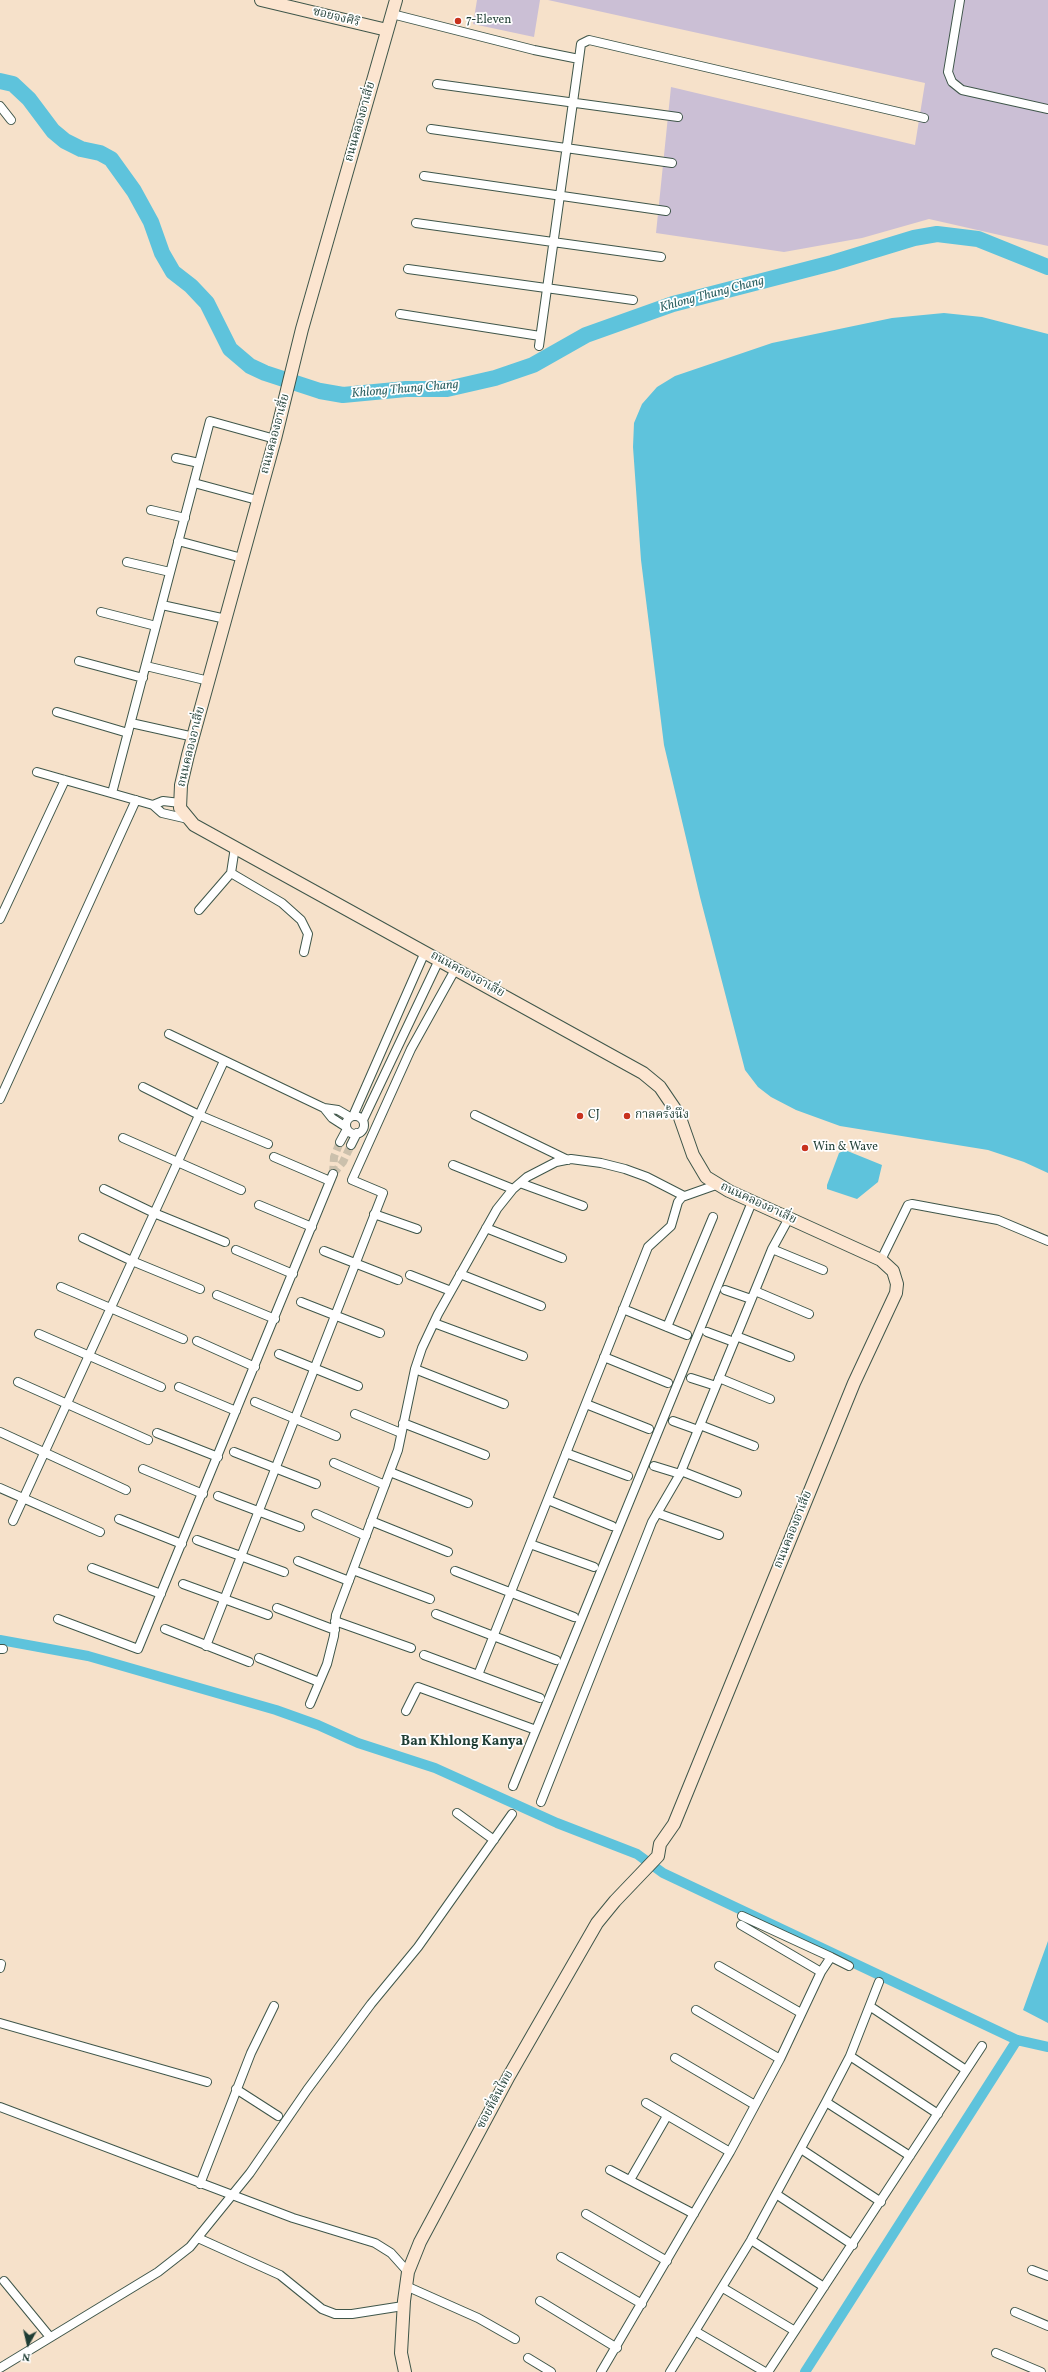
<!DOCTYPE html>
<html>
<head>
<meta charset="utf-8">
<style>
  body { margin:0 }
  #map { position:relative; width:1048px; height:2372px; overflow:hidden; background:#f6e1ca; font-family:Vollkorn,serif }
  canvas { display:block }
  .north { position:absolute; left:8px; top:2324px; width:40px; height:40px; -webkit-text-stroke:3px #fff; paint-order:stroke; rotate:188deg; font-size:11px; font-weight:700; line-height:16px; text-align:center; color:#1f3d34 }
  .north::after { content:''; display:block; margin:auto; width:14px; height:18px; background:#1f3d34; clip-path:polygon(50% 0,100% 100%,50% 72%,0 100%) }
</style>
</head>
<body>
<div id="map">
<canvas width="1048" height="2372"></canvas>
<div class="north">N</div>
</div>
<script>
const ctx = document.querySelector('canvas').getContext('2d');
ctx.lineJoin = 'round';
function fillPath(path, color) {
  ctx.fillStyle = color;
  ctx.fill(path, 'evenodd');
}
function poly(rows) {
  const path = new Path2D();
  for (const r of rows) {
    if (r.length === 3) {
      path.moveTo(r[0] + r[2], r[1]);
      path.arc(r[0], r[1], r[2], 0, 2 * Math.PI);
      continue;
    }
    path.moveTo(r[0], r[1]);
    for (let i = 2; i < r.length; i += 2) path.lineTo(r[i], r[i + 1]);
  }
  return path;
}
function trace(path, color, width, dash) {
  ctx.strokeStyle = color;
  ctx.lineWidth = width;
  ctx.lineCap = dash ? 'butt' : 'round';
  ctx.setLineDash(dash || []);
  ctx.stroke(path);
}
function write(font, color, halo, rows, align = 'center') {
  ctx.font = font + ' Vollkorn,"Noto Serif Thai",serif';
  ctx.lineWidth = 3.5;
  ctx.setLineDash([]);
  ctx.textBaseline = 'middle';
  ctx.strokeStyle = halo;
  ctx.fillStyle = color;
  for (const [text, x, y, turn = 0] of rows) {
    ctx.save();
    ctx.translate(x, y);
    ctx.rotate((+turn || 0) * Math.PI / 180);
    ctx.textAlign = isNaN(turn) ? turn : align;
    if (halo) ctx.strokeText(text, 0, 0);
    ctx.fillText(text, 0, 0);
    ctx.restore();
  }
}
fillPath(poly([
  [477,0,540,0,534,37,473,24],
  [548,0,1048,0,1048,246,929,219,862,238,784,252,656,233,671,87,915,145,925,83]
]), '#cbbfd5');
fillPath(poly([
  [944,313,982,317,1048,334,1048,1173,1024,1162,988,1150,840,1126,796,1110,771,1097,758,1087,745,1070,700,897,664,745,641,560,633,447,634,423,642,404,657,387,675,376,772,343,892,318],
  [845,1150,882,1165,878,1182,857,1199,827,1189,827,1185,839,1153],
  [1048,1941,1048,2023,1023,2010]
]), '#5ec3dc');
trace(poly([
  [0,1640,88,1656,276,1710,318,1725,358,1743,435,1768,557,1823,637,1854,663,1873,1017,2040,1048,2047],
  [805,2372,1017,2040]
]), '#5ec3dc', 10);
trace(poly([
  [0,81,13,84,29,99,53,131,65,141,81,149,100,153,111,159,134,191,151,222,162,253,173,272,191,286,207,303,230,349,250,366,265,373,320,391,343,395,406,389,447,389,495,378,533,365,586,335,673,304,832,263,914,238,937,234,978,239,1048,267]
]), '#5ec3dc', 16);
trace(poly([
  [333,1174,343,1162,351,1145],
  [333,1174,334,1157,340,1142]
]), '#cbc0ac', 8, [8, 4]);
const street = poly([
  [960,0,948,72,952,82,962,90,1048,109],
  [392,14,534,50,579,59,581,44,589,40,924,118],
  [437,84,678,117],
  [0,106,11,120],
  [431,129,672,163],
  [424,176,666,211],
  [416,223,661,257],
  [408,269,633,300],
  [400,314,540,336],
  [539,346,579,59],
  [176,458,199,463],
  [194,483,257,500],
  [151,510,185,518],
  [178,541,242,558],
  [127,562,170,572],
  [162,605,226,619],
  [101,612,156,626],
  [79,661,143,678],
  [146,666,209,681],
  [57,712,128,733],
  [131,723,194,737],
  [37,772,153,805,162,813,188,819],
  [112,793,210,421,275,439],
  [153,805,163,801,180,803],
  [235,847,231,873,282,903,301,920,308,934,304,952],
  [199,910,231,873],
  [0,919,65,780],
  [169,1034,324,1108,338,1110,350,1117],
  [143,1087,199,1115,268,1144],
  [0,1099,136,800],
  [324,1108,332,1118,346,1127],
  [475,1115,568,1160],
  [353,1116,425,952],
  [355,1125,9],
  [363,1120,439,960],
  [123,1138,241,1190],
  [340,1142,347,1129],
  [351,1145,357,1133],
  [274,1157,330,1181],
  [453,1165,513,1189],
  [520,1183,583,1206],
  [104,1189,154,1213,225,1242],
  [259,1205,312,1227],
  [374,1214,417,1229],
  [486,1228,562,1258],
  [83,1238,132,1261,200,1289],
  [772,1249,823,1270],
  [236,1250,293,1274],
  [324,1251,398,1280],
  [881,1260,908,1205,912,1204,998,1220,1048,1241],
  [460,1274,541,1306],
  [410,1275,451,1291],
  [61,1287,183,1339],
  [725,1290,751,1299],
  [755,1291,809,1314],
  [217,1295,275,1319],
  [301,1302,380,1333],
  [623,1309,687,1335],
  [434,1323,523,1356],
  [667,1327,713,1217],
  [707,1332,734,1342],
  [39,1334,161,1387],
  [736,1336,790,1357],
  [197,1341,255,1367],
  [279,1354,358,1386],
  [604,1357,668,1383],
  [415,1369,504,1404],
  [691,1378,716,1386],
  [719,1378,770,1399],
  [18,1382,148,1440],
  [179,1387,236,1411],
  [255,1402,336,1436],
  [586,1404,649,1429],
  [355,1414,401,1433],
  [673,1421,698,1430],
  [403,1423,485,1455],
  [700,1425,754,1446],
  [0,1432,126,1490],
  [157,1433,218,1457],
  [234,1452,316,1484],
  [566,1453,628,1476],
  [334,1463,385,1485],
  [654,1466,680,1474],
  [143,1469,203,1494],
  [681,1471,737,1493],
  [390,1472,468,1503],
  [0,1488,100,1532],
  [218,1496,300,1527],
  [548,1500,612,1526],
  [657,1513,719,1535],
  [316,1514,366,1536],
  [119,1519,182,1544],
  [13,1521,224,1061],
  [371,1521,448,1552],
  [197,1540,284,1572],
  [530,1544,594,1567],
  [298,1561,349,1581],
  [92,1568,161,1594],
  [353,1570,430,1599],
  [455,1571,574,1617],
  [183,1584,268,1615],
  [277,1608,335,1630],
  [436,1614,556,1660],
  [58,1619,138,1649,333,1174],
  [335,1621,411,1648],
  [165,1629,249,1662],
  [206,1646,383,1193,352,1180,411,1049,456,968],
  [0,1649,3,1649],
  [424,1655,540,1698],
  [259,1658,319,1682],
  [478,1675,648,1247,671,1226,678,1202,682,1197,716,1185],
  [310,1704,327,1664,334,1636,336,1615,398,1450,415,1369,422,1348,438,1314,497,1209,513,1189,527,1177,556,1162,571,1159,601,1163,625,1169,647,1177,684,1196],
  [406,1711,418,1687,536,1730],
  [513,1786,752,1202],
  [541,1802,652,1522,680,1474,772,1249,789,1218],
  [457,1813,494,1840],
  [742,1916,831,1957],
  [719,1966,801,2013],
  [0,1968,1,1964],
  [821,1972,831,1957,849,1966],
  [871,2007,966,2070],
  [696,2010,780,2059],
  [0,2023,207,2082],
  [850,2056,938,2114],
  [675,2058,755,2105],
  [236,2089,278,2116],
  [826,2102,910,2156],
  [646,2103,730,2152],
  [0,2107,293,2218,375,2243,391,2253,408,2272],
  [801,2149,881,2202],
  [610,2170,694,2214],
  [630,2180,667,2116],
  [200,2184,251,2053,274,2006],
  [776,2194,853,2245],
  [586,2214,667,2261],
  [198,2238,280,2275,322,2309,335,2314,352,2314,403,2306],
  [751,2240,824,2287],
  [561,2257,642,2304],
  [1032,2270,1048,2276],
  [4,2281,50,2337],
  [406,2286,478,2318,515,2339],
  [723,2288,795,2331],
  [540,2301,617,2348],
  [1015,2312,1048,2326],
  [695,2331,765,2372],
  [996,2353,1041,2372],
  [528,2358,551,2372],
  [0,2368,158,2272,190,2247,250,2173,307,2090,371,2004,418,1947,512,1814],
  [601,2372,730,2152,780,2059,821,1972,741,1925],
  [670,2372,751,2240,826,2102,850,2056,879,1982],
  [768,2372,982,2046]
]);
const secondary = poly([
  [261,0,387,30],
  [396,0,302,329,275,439,188,755,181,785,180,808,194,825,643,1073,660,1087,679,1115,693,1155,706,1177,729,1191,881,1260,893,1271,897,1284,896,1293,854,1383,674,1824,660,1844,658,1856,615,1901,597,1923,509,2076,420,2242,408,2272,404,2301,401,2353,405,2372]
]);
trace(street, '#3f564a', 10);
trace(secondary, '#3f564a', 14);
trace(street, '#fff', 8);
trace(secondary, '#fce5d0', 12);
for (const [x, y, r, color] of [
  [458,21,4,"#c8321e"],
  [580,1116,4,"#c8321e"],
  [627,1116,4,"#c8321e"],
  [805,1148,4,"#c8321e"]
]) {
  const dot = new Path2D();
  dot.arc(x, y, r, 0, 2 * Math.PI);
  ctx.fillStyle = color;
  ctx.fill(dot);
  trace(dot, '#fff', 1.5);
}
write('12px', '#1f3d34', '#fff', [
  ["ซอยจงศิริ",336,18,14],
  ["ถนนคลองอาเสี่ย",361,122,-74],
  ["ถนนคลองอาเสี่ย",276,434,-75],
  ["ถนนคลองอาเสี่ย",192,747,-76],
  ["ถนนคลองอาเสี่ย",467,975,29],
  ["ถนนคลองอาเสี่ย",758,1204,25],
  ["ถนนคลองอาเสี่ย",794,1530,-68],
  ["ซอยที่ดินไทย",496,2100,-62]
]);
write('12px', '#1f3d34', '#fff', [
  ["7-Eleven",466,21],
  ["CJ",588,1116],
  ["กาลครั้งนึง",635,1116],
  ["Win & Wave",813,1148]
], 'left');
write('italic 13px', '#326566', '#fff', [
  ["Khlong Thung Chang",712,295,-15],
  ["Khlong Thung Chang",405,390,-5]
]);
write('bold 14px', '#1f3d34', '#fff', [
  ["Ban Khlong Kanya",462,1742]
]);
</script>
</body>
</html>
